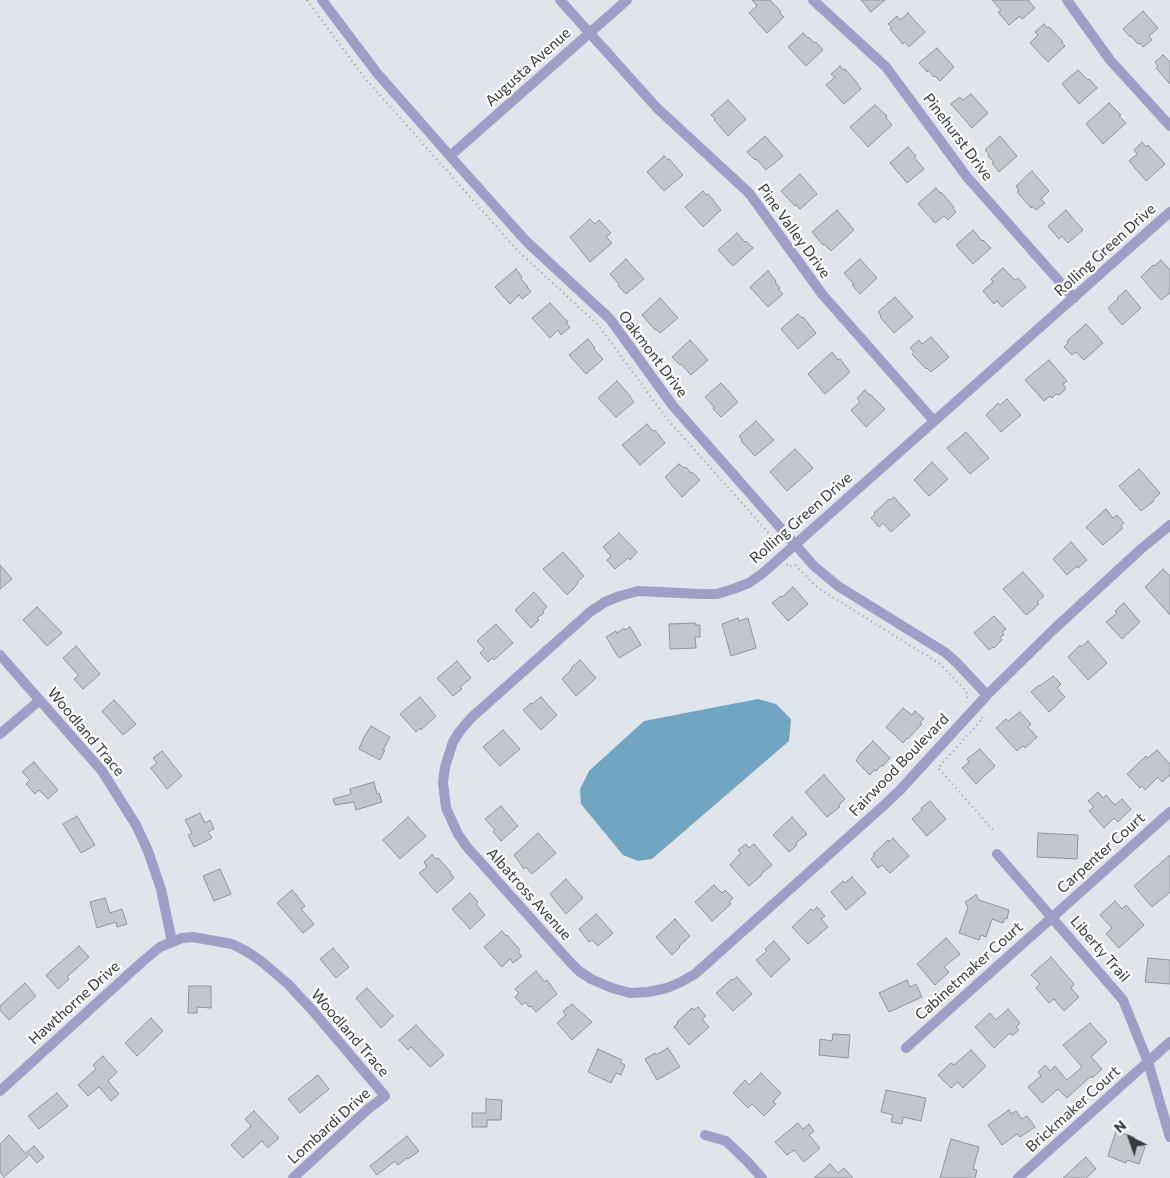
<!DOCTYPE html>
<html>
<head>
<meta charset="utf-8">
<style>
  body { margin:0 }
  #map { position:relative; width:1170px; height:1178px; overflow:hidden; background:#e0e4eb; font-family:Commissioner,sans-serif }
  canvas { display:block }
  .north { position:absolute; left:1105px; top:1113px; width:50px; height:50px; -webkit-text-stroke:4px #fff; paint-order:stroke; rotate:319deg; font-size:14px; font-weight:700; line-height:20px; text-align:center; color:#393a3d }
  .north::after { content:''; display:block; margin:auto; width:18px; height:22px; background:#393a3d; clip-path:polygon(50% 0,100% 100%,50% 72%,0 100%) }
</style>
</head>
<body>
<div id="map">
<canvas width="1170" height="1178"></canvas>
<div class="north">N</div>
</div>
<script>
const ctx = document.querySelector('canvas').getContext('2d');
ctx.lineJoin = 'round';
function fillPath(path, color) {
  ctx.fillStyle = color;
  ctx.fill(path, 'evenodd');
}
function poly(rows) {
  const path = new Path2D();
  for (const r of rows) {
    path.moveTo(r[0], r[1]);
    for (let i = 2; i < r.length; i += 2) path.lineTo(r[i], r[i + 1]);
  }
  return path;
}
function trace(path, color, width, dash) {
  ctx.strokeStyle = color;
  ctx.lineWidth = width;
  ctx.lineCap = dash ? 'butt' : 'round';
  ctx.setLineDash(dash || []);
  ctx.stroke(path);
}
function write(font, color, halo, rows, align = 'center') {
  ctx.font = font + ' Commissioner,sans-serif';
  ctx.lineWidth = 4.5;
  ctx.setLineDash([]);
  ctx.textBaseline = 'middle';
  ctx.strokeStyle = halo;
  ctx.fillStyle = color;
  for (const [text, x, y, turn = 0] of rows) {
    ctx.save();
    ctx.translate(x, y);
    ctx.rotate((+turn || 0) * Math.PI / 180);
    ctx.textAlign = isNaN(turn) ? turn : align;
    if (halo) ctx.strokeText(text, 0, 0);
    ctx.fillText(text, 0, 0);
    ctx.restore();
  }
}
fillPath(poly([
  [758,699,776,704,791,719,789,741,652,859,638,861,623,855,581,804,580,789,589,771,644,721]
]), '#72a5c1');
const building = poly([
  [752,0,770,0,781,12,780,13,784,17,767,33,749,13,757,6,752,0],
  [861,0,885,0,871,12,861,0],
  [992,0,1028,0,1035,8,1022,19,1020,16,1009,25,998,12,1001,10,992,0],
  [1143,11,1158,28,1149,36,1152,40,1143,47,1140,43,1138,44,1131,36,1130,37,1123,29,1143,11],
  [908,13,925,32,909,47,905,42,903,44,890,29,892,28,888,24,897,16,900,20,908,13],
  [1044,24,1047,28,1049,27,1063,42,1062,43,1065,46,1048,62,1030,43,1038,35,1035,32,1044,24],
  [803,33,808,38,809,37,814,43,816,42,823,50,806,66,788,47,803,33],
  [937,48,954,67,940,81,935,76,934,77,928,70,927,72,919,63,937,48],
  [1163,55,1170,62,1170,84,1156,68,1158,66,1155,62,1163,55],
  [840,66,843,70,845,69,858,84,857,84,861,89,844,104,826,85,835,77,831,74,840,66],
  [1078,70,1088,80,1089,79,1097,88,1079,104,1062,84,1078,70],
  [971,94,988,113,972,128,951,104,960,97,963,100,971,94],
  [728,100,746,119,728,136,714,120,715,119,711,115,728,100],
  [1109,103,1121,115,1119,116,1126,123,1103,144,1086,124,1109,103],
  [875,105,887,116,886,118,892,125,868,147,850,127,875,105],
  [765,136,783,156,766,170,756,159,755,160,747,152,765,136],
  [1000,136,1017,156,999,172,992,163,994,162,988,156,989,154,985,150,1000,136],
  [1142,142,1146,147,1148,145,1165,164,1146,181,1129,161,1137,154,1134,150,1142,142],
  [908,147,916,156,914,157,924,169,907,183,890,163,908,147],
  [664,156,668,160,669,159,683,175,664,191,647,172,664,156],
  [1032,171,1049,191,1041,199,1045,203,1036,210,1032,206,1031,208,1017,192,1019,191,1016,186,1032,171],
  [800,174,817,194,800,209,796,205,795,206,781,191,800,174],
  [936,188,940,193,941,192,954,207,953,208,956,212,948,220,944,216,935,223,918,204,936,188],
  [703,191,706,195,708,194,721,210,703,227,685,207,703,191],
  [837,210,854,230,831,251,824,244,823,245,812,232,837,210],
  [1066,210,1083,230,1068,243,1062,236,1059,239,1048,226,1066,210],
  [590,219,595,224,599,220,611,233,606,237,612,243,590,262,570,237,590,219],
  [973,230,982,241,983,240,991,248,973,264,956,245,973,230],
  [737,233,745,242,746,241,753,248,733,266,718,250,737,233],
  [626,259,644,279,626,294,618,286,619,284,610,274,626,259],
  [860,259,877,278,860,294,852,285,854,284,844,273,860,259],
  [1161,260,1170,270,1170,293,1161,300,1141,277,1153,265,1154,266,1161,260],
  [1003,268,1015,280,1018,278,1026,287,1002,307,997,301,994,304,983,291,993,282,991,279,1003,268],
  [516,269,522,277,521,279,528,287,527,287,531,292,522,299,519,295,510,304,495,287,516,269],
  [768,271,776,281,775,282,780,288,778,289,783,294,768,307,750,287,768,271],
  [1126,290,1141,308,1122,325,1108,308,1118,299,1117,298,1126,290],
  [895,297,913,317,894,333,880,317,881,316,878,312,895,297],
  [660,298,678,318,660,333,656,329,655,330,642,315,660,298],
  [550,303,568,322,566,323,570,327,561,335,558,330,550,338,532,318,550,303],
  [798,314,802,318,803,317,816,333,798,349,781,329,798,314],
  [1086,324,1103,343,1084,360,1076,352,1072,355,1064,347,1068,343,1067,341,1086,324],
  [931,337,949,357,931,372,927,368,926,369,912,354,914,352,910,348,919,340,922,344,931,337],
  [588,339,595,348,594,349,603,359,586,374,569,355,588,339],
  [690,340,708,360,691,375,681,364,680,365,672,357,690,340],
  [832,352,838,360,840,359,850,372,825,394,808,374,832,352],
  [1049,360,1067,381,1063,384,1066,389,1059,395,1056,394,1052,398,1050,396,1044,401,1025,380,1049,360],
  [617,381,631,397,630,397,634,402,616,417,598,398,617,381],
  [721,383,738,402,721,417,713,409,714,407,705,397,721,383],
  [865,390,869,395,870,394,885,409,866,427,851,410,860,402,857,398,865,390],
  [1007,399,1021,415,1001,432,986,415,998,403,1000,405,1007,399],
  [756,421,774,440,755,456,741,441,742,440,739,436,756,421],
  [647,424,653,431,655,430,665,443,640,465,622,445,647,424],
  [966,432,989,458,970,474,947,448,966,432],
  [795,449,813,468,787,491,770,472,795,449],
  [932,462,948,479,929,496,914,480,932,462],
  [679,464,684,468,686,467,691,473,692,472,700,480,682,497,665,477,679,464],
  [1139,469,1160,493,1153,500,1154,501,1141,511,1119,486,1139,469],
  [894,497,910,515,891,532,883,523,879,527,871,518,875,514,874,513,889,499,890,500,894,497],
  [1106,509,1113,518,1117,515,1124,523,1121,526,1123,528,1103,545,1086,527,1106,509],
  [619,533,637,552,630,560,628,558,615,569,607,560,611,556,603,547,619,533],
  [1071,542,1087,560,1078,568,1077,566,1067,575,1053,559,1071,542],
  [563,552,584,576,577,582,578,583,575,586,575,587,567,595,543,569,563,552],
  [0,565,12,579,0,589,0,565],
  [1163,569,1170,576,1170,615,1145,587,1163,569],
  [1023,572,1044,596,1037,602,1039,604,1035,607,1035,608,1026,615,1003,589,1023,572],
  [793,587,808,604,788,621,772,603,781,596,782,597,793,587],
  [534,592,547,607,543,611,544,613,537,618,539,620,531,628,515,610,534,592],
  [1124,603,1140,622,1122,639,1106,622,1117,613,1115,611,1124,603],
  [37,607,62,633,47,646,23,620,37,607],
  [994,616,1006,629,1002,632,1004,635,1000,637,1002,640,994,648,993,647,989,650,974,633,994,616],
  [738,618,739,621,748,618,756,648,731,656,722,624,738,618],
  [695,623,695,625,700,625,700,637,695,637,696,648,670,649,669,624,695,623],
  [496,624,513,643,494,660,492,658,488,662,480,653,484,649,477,641,496,624],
  [630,627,641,645,619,658,606,637,616,631,617,633,624,628,625,630,630,627],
  [1088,641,1107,663,1088,680,1068,657,1080,645,1081,647,1088,641],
  [76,646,100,674,83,689,74,679,79,676,63,658,76,646],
  [580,660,596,678,576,696,562,679,572,669,571,668,580,660],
  [457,661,471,678,460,687,462,689,453,696,437,678,457,661],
  [1053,676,1061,684,1057,688,1065,697,1049,712,1031,692,1039,685,1040,686,1053,676],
  [420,697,436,716,421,730,420,728,416,732,400,714,420,697],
  [541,697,557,715,541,730,523,710,531,703,532,704,541,697],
  [114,700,136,724,123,735,102,711,114,700],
  [903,708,912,715,915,711,924,719,920,722,922,724,908,739,907,738,903,743,886,727,903,708],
  [1020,712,1031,724,1028,727,1037,737,1025,748,1023,746,1017,751,996,728,1006,719,1008,721,1020,712],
  [371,726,390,737,383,750,385,750,380,760,359,749,363,739,371,726],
  [503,730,520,749,500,766,483,747,503,730],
  [873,741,890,758,883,766,882,765,876,771,874,770,870,775,856,761,860,754,873,741],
  [980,749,995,766,976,784,962,768,969,762,967,759,980,749],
  [1157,750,1170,764,1170,775,1162,782,1158,777,1145,790,1142,786,1140,788,1127,774,1146,756,1148,758,1157,750],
  [162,751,182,776,167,789,151,768,157,763,153,758,162,751],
  [34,762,58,790,48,799,39,790,35,794,26,784,30,780,22,772,34,762],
  [824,775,845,799,838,806,840,807,827,817,805,792,824,775],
  [374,782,377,794,379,793,382,802,356,810,354,802,335,805,333,799,351,794,350,789,374,782],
  [1098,792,1103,798,1106,795,1115,805,1122,799,1131,809,1118,822,1114,818,1104,828,1089,811,1094,807,1088,801,1098,792],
  [930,801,946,819,927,836,912,819,922,810,921,808,930,801],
  [501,806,518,826,501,841,493,832,495,830,485,819,501,806],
  [200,813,205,823,210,820,214,829,208,832,212,838,194,847,188,835,192,833,185,820,200,813],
  [77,816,95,845,81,853,63,824,77,816],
  [408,817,426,836,400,859,383,840,408,817],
  [792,817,807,834,796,843,797,845,789,852,773,835,792,817],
  [538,833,556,853,532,874,526,867,524,869,514,855,538,833],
  [1038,833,1078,835,1077,859,1037,857,1038,833],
  [893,838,909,856,890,873,882,865,878,868,871,859,874,856,873,854,888,840,889,842,893,838],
  [746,844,749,848,754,844,772,865,761,874,762,875,749,886,730,865,741,853,738,850,746,844],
  [432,855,436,859,438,858,451,872,450,873,454,878,437,893,419,873,427,867,424,862,432,855],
  [1170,855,1170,892,1152,907,1134,886,1170,855],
  [220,869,231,894,214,901,203,876,220,869],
  [852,877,866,893,846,910,831,892,843,881,845,883,852,877],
  [566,879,583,898,566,914,550,894,566,879],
  [714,885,722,893,725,890,733,898,729,902,731,904,712,921,695,902,714,885],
  [292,890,305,906,301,909,314,924,303,933,277,903,292,890],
  [470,893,478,902,476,904,485,915,470,929,452,909,470,893],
  [976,895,979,900,1009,910,1007,919,1005,918,1003,923,992,919,986,937,981,935,979,940,959,933,968,907,965,902,976,895],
  [105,898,110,913,122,909,127,924,117,927,116,922,97,928,90,902,105,898],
  [1115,901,1122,909,1126,905,1144,925,1119,948,1106,934,1112,928,1100,915,1115,901],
  [817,907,825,916,821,919,828,927,808,944,792,927,811,909,813,911,817,907],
  [596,914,613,933,598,946,592,940,589,942,579,929,596,914],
  [675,919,690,936,679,946,680,947,672,955,656,937,675,919],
  [502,931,506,936,507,935,520,950,518,952,522,956,513,963,510,959,502,967,484,947,502,931],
  [946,938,960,954,944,967,949,972,935,985,917,964,946,938],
  [774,941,790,959,771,977,756,960,767,951,765,949,774,941],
  [79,946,89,957,67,977,69,979,58,989,46,975,79,946],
  [333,948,349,967,336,978,320,959,333,948],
  [1051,957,1074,984,1071,988,1079,997,1064,1011,1054,999,1049,1003,1036,988,1040,984,1031,975,1051,957],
  [1148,958,1170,960,1170,984,1145,982,1148,958],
  [536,971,545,982,547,980,557,994,536,1012,531,1006,529,1007,525,1002,522,1005,515,997,519,993,515,989,536,971],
  [737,977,752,994,733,1011,716,993,732,979,733,980,737,977],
  [907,980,910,987,916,984,922,997,889,1012,879,993,907,980],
  [25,983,36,996,9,1020,0,1010,0,1006,25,983],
  [189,986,211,986,211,1008,197,1007,197,1013,188,1013,189,986],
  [367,988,393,1016,381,1028,356,998,367,988],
  [572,1004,592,1022,572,1040,557,1023,566,1015,563,1011,572,1004],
  [698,1007,706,1016,702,1019,709,1027,689,1045,674,1027,678,1023,677,1022,692,1008,694,1010,698,1007],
  [1008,1009,1020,1023,1016,1027,1019,1030,1012,1036,1010,1033,994,1048,975,1027,990,1013,996,1020,1008,1009],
  [151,1018,163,1031,137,1056,125,1043,151,1018],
  [1090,1023,1107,1042,1091,1057,1102,1069,1092,1078,1091,1076,1067,1098,1058,1089,1042,1103,1028,1087,1041,1076,1038,1072,1045,1065,1050,1071,1055,1066,1067,1080,1082,1067,1063,1045,1090,1023],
  [416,1025,444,1055,430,1067,411,1047,408,1050,399,1040,416,1025],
  [833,1034,850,1035,848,1058,819,1055,820,1039,832,1041,833,1034],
  [668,1048,680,1067,657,1080,645,1059,655,1053,656,1055,668,1048],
  [598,1049,622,1060,620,1062,625,1065,621,1075,616,1073,611,1083,588,1072,598,1049],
  [971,1050,986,1066,963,1088,958,1082,951,1088,938,1075,951,1063,954,1065,971,1050],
  [103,1056,117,1072,108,1081,119,1094,111,1101,99,1087,88,1096,78,1085,96,1069,93,1065,103,1056],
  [761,1073,781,1093,773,1102,776,1104,764,1116,752,1104,748,1108,733,1093,745,1080,749,1085,761,1073],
  [318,1075,329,1089,300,1113,288,1099,318,1075],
  [886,1090,926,1098,921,1121,903,1117,902,1124,891,1122,893,1115,881,1112,886,1090],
  [57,1093,68,1106,39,1129,28,1116,57,1093],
  [486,1099,502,1100,501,1120,487,1120,487,1127,472,1127,472,1113,486,1113,486,1099],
  [1009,1110,1011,1114,1016,1111,1022,1119,1027,1116,1035,1127,1020,1137,1017,1134,1002,1145,988,1125,1009,1110],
  [254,1111,279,1138,268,1148,262,1141,243,1158,231,1145,251,1126,245,1119,254,1111],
  [798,1123,803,1129,809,1124,814,1131,809,1135,820,1148,804,1162,794,1150,787,1155,775,1142,798,1123],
  [1116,1131,1134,1137,1132,1143,1145,1147,1139,1164,1127,1160,1126,1163,1108,1156,1116,1131],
  [9,1135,28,1156,4,1177,0,1172,0,1144,9,1135],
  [407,1136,419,1151,408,1159,407,1158,398,1165,395,1161,377,1175,370,1166,407,1136],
  [951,1139,979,1147,973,1169,977,1170,975,1178,940,1178,951,1139],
  [34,1146,44,1157,37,1163,27,1152,34,1146],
  [1086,1157,1096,1169,1086,1178,1063,1178,1086,1157],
  [830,1164,838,1173,844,1168,853,1178,814,1178,830,1164]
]);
fillPath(building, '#c2c6cd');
trace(building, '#90949b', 1);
trace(poly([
  [307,0,364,77,517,250,598,325,668,420,774,539,776,543,773,548,774,550],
  [787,564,789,567,795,565,818,588,940,664,965,690,968,695,966,702],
  [982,717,983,718,938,768,993,830]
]), '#9b9da3', 2, [1, 4]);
trace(poly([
  [322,0,377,73,450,156,526,241,610,319,673,406,814,566,838,586,946,653,957,663,987,695],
  [560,0,657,108,749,193,822,294,934,421],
  [813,0,886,67,967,177,1074,298],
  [1067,0,1110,60,1170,126],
  [450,156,627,0],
  [1170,212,763,573,749,583,733,589,717,594,701,594,638,591,620,596,605,602,590,612,471,718,460,731,453,742,445,767,443,782,446,808,458,834,467,847,570,962,579,971,591,979,612,988,630,993,648,992,667,988,681,982,695,974,881,808,901,789,987,695,1053,630,1141,549,1170,525],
  [0,655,102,771,136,825,148,851,161,889,172,942],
  [0,734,40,700],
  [997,854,1123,1000,1148,1062,1170,1137],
  [906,1048,1170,812],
  [0,1091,142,962,160,947,182,938,193,937,232,944,246,951,261,961,288,984,313,1011,385,1096,368,1109,293,1178],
  [705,1135,726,1141,746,1160,762,1178],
  [1018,1178,1170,1042]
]), '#9e9ec6', 10);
write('15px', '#393a3d', '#fff', [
  ["Augusta Avenue",528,67,-42],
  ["Pinehurst Drive",958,137,53],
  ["Pine Valley Drive",794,231,54],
  ["Rolling Green Drive",1105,250,-42],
  ["Oakmont Drive",653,354,53],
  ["Rolling Green Drive",801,518,-41],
  ["Woodland Trace",86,732,50],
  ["Fairwood Boulevard",899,765,-46],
  ["Carpenter Court",1101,853,-42],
  ["Albatross Avenue",529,894,48],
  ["Liberty Trail",1100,949,49],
  ["Cabinetmaker Court",969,971,-42],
  ["Hawthorne Drive",74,1003,-42],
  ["Woodland Trace",350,1033,49],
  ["Brickmaker Court",1073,1109,-42],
  ["Lombardi Drive",329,1126,-42]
]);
</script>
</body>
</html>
